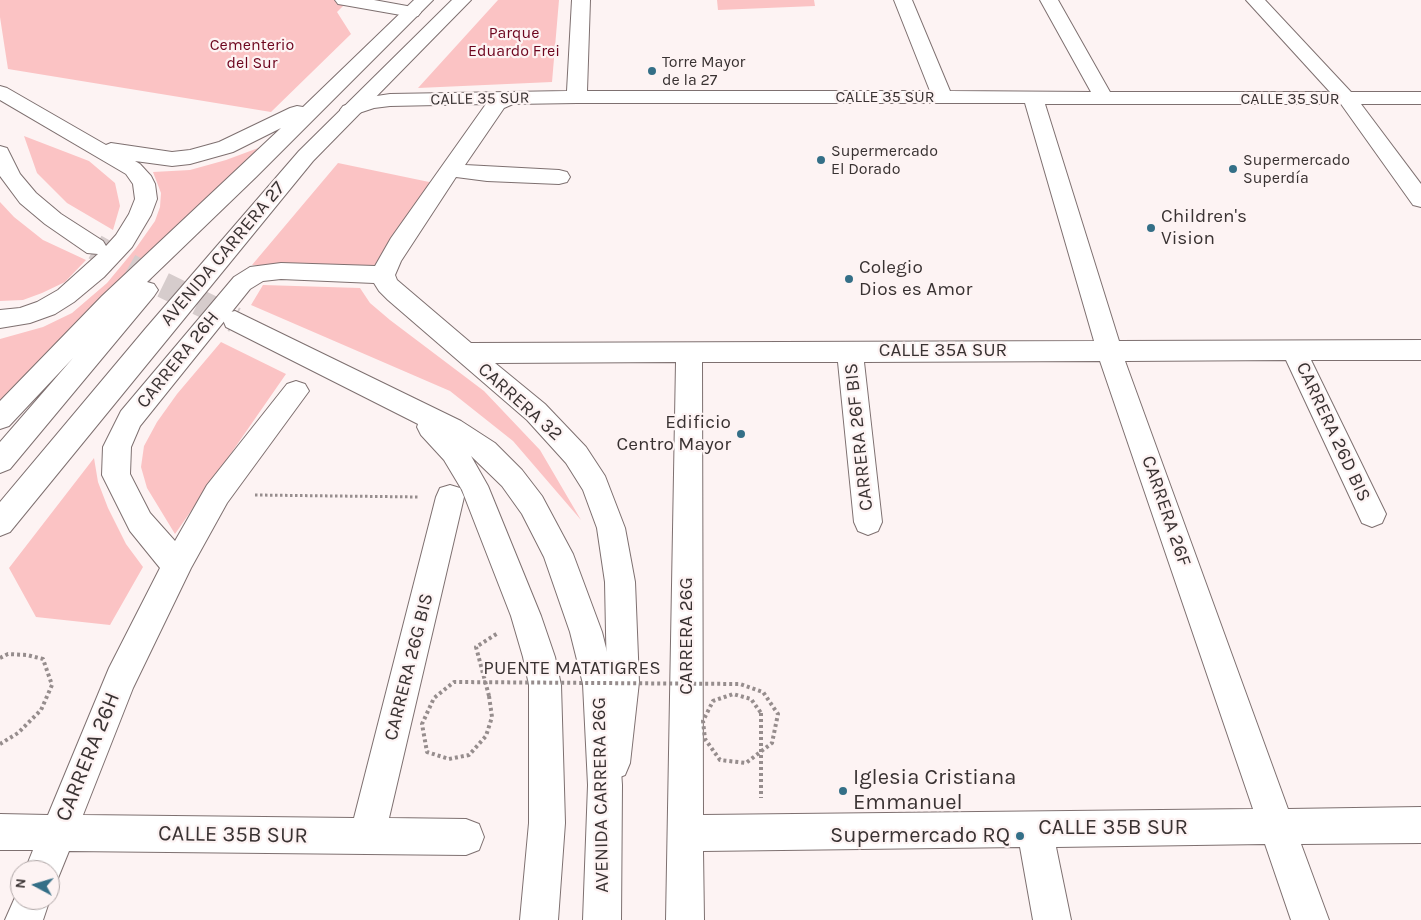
<!DOCTYPE html>
<html>
<head>
<meta charset="utf-8">
<style>
  body { margin:0 }
  #map { position:relative; width:1421px; height:920px; overflow:hidden; background:#fdf3f3; font-family:Karla,sans-serif }
  canvas { display:block }
  .north { position:absolute; left:10px; top:860px; width:50px; height:50px; box-sizing:border-box; background:#fdf3f3; border:1px solid #afa6a6; border-radius:50%; rotate:276deg; font-size:14px; font-weight:700; line-height:20px; text-align:center; color:#393232 }
  .north::after { content:''; display:block; margin:auto; width:18px; height:22px; background:#346f87; clip-path:polygon(50% 0,100% 100%,50% 72%,0 100%) }
</style>
</head>
<body>
<div id="map">
<canvas width="1421" height="920"></canvas>
<div class="north">N</div>
</div>
<script>
const ctx = document.querySelector('canvas').getContext('2d');
ctx.lineJoin = 'round';
function fillPath(path, color) {
  ctx.fillStyle = color;
  ctx.fill(path, 'evenodd');
}
function poly(rows) {
  const path = new Path2D();
  for (const r of rows) {
    path.moveTo(r[0], r[1]);
    for (let i = 2; i < r.length; i += 2) path.lineTo(r[i], r[i + 1]);
  }
  return path;
}
function trace(path, color, width, dash) {
  ctx.strokeStyle = color;
  ctx.lineWidth = width;
  ctx.lineCap = dash ? 'butt' : 'round';
  ctx.setLineDash(dash || []);
  ctx.stroke(path);
}
function write(font, color, halo, rows, align = 'center') {
  ctx.font = font + ' Karla,sans-serif';
  ctx.lineWidth = 4.5;
  ctx.setLineDash([]);
  ctx.textBaseline = 'middle';
  ctx.strokeStyle = halo;
  ctx.fillStyle = color;
  for (const [text, x, y, turn = 0] of rows) {
    ctx.save();
    ctx.translate(x, y);
    ctx.rotate((+turn || 0) * Math.PI / 180);
    ctx.textAlign = isNaN(turn) ? turn : align;
    if (halo) ctx.strokeText(text, 0, 0);
    ctx.fillText(text, 0, 0);
    ctx.restore();
  }
}
fillPath(poly([
  [0,0,349,0,337,12,351,34,271,112,8,69,0,17],
  [498,0,559,0,552,82,418,88],
  [717,0,814,0,815,6,718,10],
  [24,136,89,161,115,183,120,206,113,230,67,203,37,173],
  [269,144,109,292,0,401,0,339,43,327,72,313,107,283,136,248,155,221,160,207,161,193,153,172,190,170,226,160],
  [338,163,434,183,376,269,252,265],
  [0,202,14,217,43,240,86,260,65,282,42,293,23,300,0,301],
  [263,285,360,288,370,303,390,320,484,391,540,450,581,520,513,441,450,391,251,305],
  [221,342,286,374,175,534,147,488,141,467,144,446,157,422,177,394],
  [94,458,98,482,108,508,126,544,143,567,110,625,36,617,9,568]
]), '#fbc3c4');
trace(poly([
  [95,247,151,279,235,320]
]), '#d6cccc', 26, [26, 13]);
const minor = poly([
  [335,0,374,0,418,8,421,12,418,16,412,17,344,5,338,4,335,0],
  [572,0,590,0,587,91,930,91,894,0,912,0,950,91,1091,92,1040,0,1058,0,1110,92,1330,92,1246,0,1265,0,1351,92,1421,92,1421,104,1361,104,1421,184,1421,207,1413,205,1341,104,1045,104,1119,341,1421,340,1421,360,1311,360,1386,514,1382,523,1372,527,1362,523,1286,360,1125,361,1288,809,1421,807,1421,843,1301,844,1329,920,1291,920,1265,844,1056,847,1071,920,1033,920,1020,847,703,851,704,920,666,920,676,362,495,363,545,404,586,447,605,476,625,528,635,582,639,682,630,763,625,775,613,780,601,775,596,763,607,682,605,582,597,528,583,490,566,463,527,420,388,300,379,291,374,283,281,279,263,281,250,289,140,426,131,447,130,474,150,513,175,541,207,485,287,384,296,381,305,384,309,391,227,503,191,568,133,688,83,815,354,818,436,497,440,488,450,485,460,488,464,497,389,818,466,819,479,824,484,837,479,850,466,855,69,851,56,883,50,885,50,870,25,870,33,850,0,850,0,814,48,815,109,668,160,568,130,531,102,475,103,447,121,411,234,277,250,267,281,263,375,266,391,238,486,104,390,106,374,108,350,116,343,114,340,110,343,106,370,97,390,94,567,91,572,0],
  [577,103,1025,103,1094,341,471,343,397,280,395,275,401,261,456,177,487,181,559,184,567,182,570,177,567,172,559,170,465,165,504,108,513,104,577,103],
  [1100,361,1253,809,703,815,702,362,838,362,854,522,858,531,868,535,878,531,882,522,864,362,1100,361],
  [20,886,20,900,50,899,43,920,5,920,20,886]
]);
const major = poly([
  [414,0,433,0,256,177,147,282,154,284,158,290,154,296,10,469,0,473,0,442,73,358,9,426,0,429,0,401,102,296,281,128,233,152,190,164,172,166,135,161,140,164,151,176,155,184,157,199,151,215,132,247,104,277,74,302,55,314,30,323,0,328,0,310,20,308,37,302,58,290,98,254,87,253,45,224,20,203,0,176,0,146,7,148,20,174,36,193,61,214,103,241,106,246,116,235,129,214,135,199,133,184,126,174,0,100,0,86,7,88,106,145,111,143,172,152,190,150,219,142,290,108,297,106,303,107,414,0],
  [452,0,471,0,313,161,10,532,0,536,0,502,146,328,299,151,452,0],
  [235,311,461,421,495,443,522,470,542,496,573,554,602,632,615,684,622,785,621,920,583,920,588,785,583,684,570,632,544,557,522,514,502,486,471,456,488,486,541,616,555,657,561,685,565,823,558,920,520,920,529,823,529,685,523,657,511,616,462,490,444,460,421,435,417,427,418,424,226,327,223,320,226,313,235,311]
]);
trace(minor, '#7e7070', 2);
trace(major, '#7e7070', 2);
trace(poly([
  [255,495,419,497]
]), '#968d8d', 3, [2.5, 2.5]);
trace(poly([
  [0,658,8,654,27,655,43,659,52,685,41,710,18,733,0,744],
  [489,696,476,647,498,633],
  [761,713,761,798]
]), '#968d8d', 4, [3, 3]);
fillPath(minor, '#fff');
fillPath(major, '#fff');
trace(poly([
  [489,696,492,717,486,736,469,755,449,759,427,752,422,724,434,698,454,682,740,684,763,692,778,714,772,743,746,763,720,760,705,739,703,721,713,701,733,694,751,699,761,713]
]), '#968d8d', 4, [3, 3]);
for (const [x, y, r, color] of [
  [652,71,5,"#346f87"],
  [821,160,5,"#346f87"],
  [1233,169,5,"#346f87"],
  [1151,228,5,"#346f87"],
  [849,279,5,"#346f87"],
  [741,434,5,"#346f87"],
  [843,791,5,"#346f87"],
  [1020,836,5,"#346f87"]
]) {
  const dot = new Path2D();
  dot.arc(x, y, r, 0, 2 * Math.PI);
  ctx.fillStyle = color;
  ctx.fill(dot);
  trace(dot, '#fdf3f3', 2);
}
write('16px', '#6d051e', '#fdf3f3', [
  ["Parque",514,33],
  ["Eduardo Frei",514,51],
  ["Cementerio",252,45],
  ["del Sur",252,63]
]);
write('16px', '#393232', '#fdf3f3', [
  ["Torre Mayor",662,62],
  ["de la 27",662,80],
  ["Supermercado",831,151],
  ["El Dorado",831,169],
  ["Supermercado",1243,160],
  ["Superdía",1243,178]
], 'left');
write('16px', '#393232', '#fdf3f3', [
  ["CALLE 35 SUR",885,97],
  ["CALLE 35 SUR",480,99,-1],
  ["CALLE 35 SUR",1290,99]
]);
write('19px', '#393232', '#fdf3f3', [
  ["Children's",1161,217],
  ["Vision",1161,239],
  ["Colegio",859,268],
  ["Dios es Amor",859,290],
  ["Edificio",731,423,"right"],
  ["Centro Mayor",731,445,"right"]
], 'left');
write('19px', '#393232', '#fdf3f3', [
  ["AVENIDA CARRERA 27",223,254,-50],
  ["CALLE 35A SUR",943,351],
  ["CARRERA 26H",178,360,-51],
  ["CARRERA 32",520,402,42],
  ["CARRERA 26D BIS",1333,432,65],
  ["CARRERA 26F BIS",859,437,-96],
  ["CARRERA 26F",1166,511,71],
  ["CARRERA 26G",687,636,-90],
  ["CARRERA 26G BIS",409,667,-76],
  ["PUENTE MATATIGRES",572,669],
  ["AVENIDA CARRERA 26G",601,795,-91]
]);
write('22px', '#393232', '#fdf3f3', [
  ["CARRERA 26H",88,757,-68],
  ["CALLE 35B SUR",1113,828],
  ["CALLE 35B SUR",233,835,1]
]);
write('22px', '#393232', '#fdf3f3', [
  ["Iglesia Cristiana",853,778],
  ["Emmanuel",853,803],
  ["Supermercado RQ",1010,836,"right"]
], 'left');
</script>
</body>
</html>
